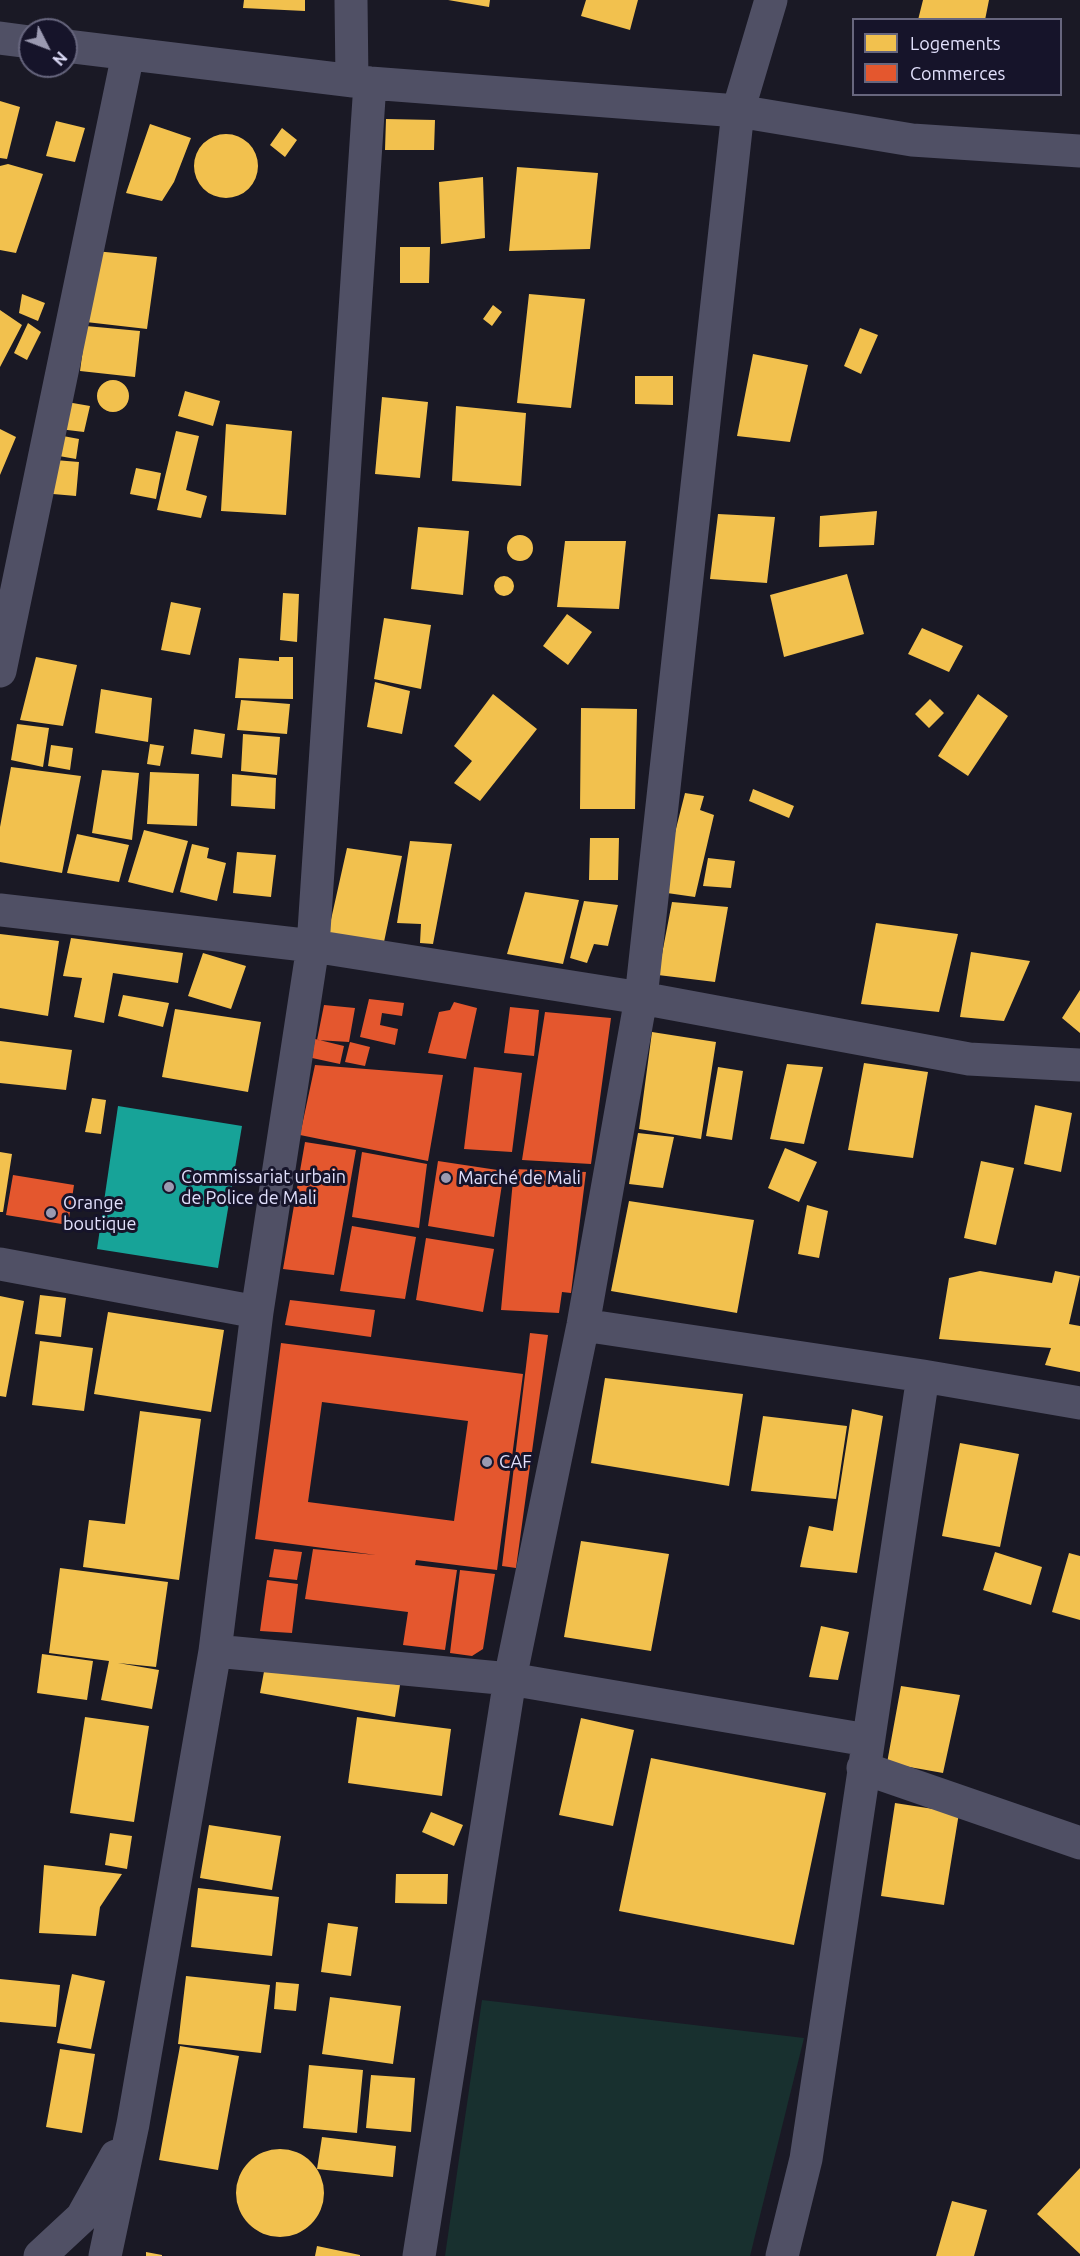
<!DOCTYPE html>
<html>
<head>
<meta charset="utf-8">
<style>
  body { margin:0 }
  #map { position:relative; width:1080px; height:2256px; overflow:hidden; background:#1a1925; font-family:Ubuntu,sans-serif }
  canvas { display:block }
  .legend { position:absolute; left:852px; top:18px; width:210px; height:78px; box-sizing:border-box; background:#16142a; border:2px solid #67667e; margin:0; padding:8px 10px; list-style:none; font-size:18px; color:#e1e0fc }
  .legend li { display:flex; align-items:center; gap:12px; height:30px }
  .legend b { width:30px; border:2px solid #67667e }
  .north { position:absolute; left:18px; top:18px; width:60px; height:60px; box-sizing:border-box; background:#16142a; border:2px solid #67667e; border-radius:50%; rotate:132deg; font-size:16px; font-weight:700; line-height:24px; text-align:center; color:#e1e0fc }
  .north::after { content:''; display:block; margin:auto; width:21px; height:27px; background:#9b9ab1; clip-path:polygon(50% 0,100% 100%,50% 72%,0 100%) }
</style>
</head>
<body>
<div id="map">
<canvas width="1080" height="2256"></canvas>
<ul class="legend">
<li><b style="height:16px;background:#f2c14e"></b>Logements</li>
<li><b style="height:16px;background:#e4572e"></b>Commerces</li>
</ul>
<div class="north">N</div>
</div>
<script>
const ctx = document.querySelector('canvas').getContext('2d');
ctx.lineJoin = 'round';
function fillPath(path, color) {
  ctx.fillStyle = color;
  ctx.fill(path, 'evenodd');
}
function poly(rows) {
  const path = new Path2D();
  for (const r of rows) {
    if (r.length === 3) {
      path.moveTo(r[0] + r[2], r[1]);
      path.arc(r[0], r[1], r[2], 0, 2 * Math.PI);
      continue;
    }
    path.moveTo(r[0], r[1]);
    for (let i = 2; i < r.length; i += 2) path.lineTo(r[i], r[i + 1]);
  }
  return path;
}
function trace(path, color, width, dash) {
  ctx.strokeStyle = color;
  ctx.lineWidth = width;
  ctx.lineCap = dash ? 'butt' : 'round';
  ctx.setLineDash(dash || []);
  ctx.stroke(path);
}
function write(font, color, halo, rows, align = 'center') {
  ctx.font = font + ' Ubuntu,sans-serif';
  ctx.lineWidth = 6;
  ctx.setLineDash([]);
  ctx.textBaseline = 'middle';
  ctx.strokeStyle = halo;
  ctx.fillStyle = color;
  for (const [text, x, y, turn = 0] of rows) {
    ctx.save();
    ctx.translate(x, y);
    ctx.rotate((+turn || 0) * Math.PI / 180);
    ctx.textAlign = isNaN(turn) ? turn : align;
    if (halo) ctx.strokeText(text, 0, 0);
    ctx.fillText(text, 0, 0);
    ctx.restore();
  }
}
fillPath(poly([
  [482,2000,804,2038,750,2256,445,2256]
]), '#18302f');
fillPath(poly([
  [244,0,305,0,305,11,243,8],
  [448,0,490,0,489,7],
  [586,0,638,0,630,30,581,16],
  [923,0,989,0,985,20,918,20],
  [0,101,20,107,7,159,0,158],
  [386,119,435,120,434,150,385,150],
  [56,121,85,128,75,162,46,156],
  [150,124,191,138,174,182,162,201,126,193],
  [282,128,297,140,285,157,270,145],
  [226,166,32],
  [8,164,43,174,16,253,0,250,0,166],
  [517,167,598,173,590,249,509,251],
  [483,177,485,238,441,244,439,182],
  [400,247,430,247,429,283,400,283],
  [95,251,157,257,147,329,86,322],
  [22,294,45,303,38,321,19,313],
  [529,294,585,299,571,408,517,403],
  [493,305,502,312,492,326,483,319],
  [0,310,22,325,0,367],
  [28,323,41,332,27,360,14,353],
  [86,326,140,331,135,377,80,371],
  [860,328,878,335,861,374,844,366],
  [753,354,808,365,790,442,737,436],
  [635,376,673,376,673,405,635,404],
  [113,396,16],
  [185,391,220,401,213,426,178,416],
  [382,397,428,402,420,478,375,474],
  [67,402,90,406,84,432,59,429],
  [456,406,526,413,521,486,452,481],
  [226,424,292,431,286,515,221,511],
  [0,429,16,437,0,475],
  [176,431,199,436,186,490,207,496,201,518,157,510],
  [63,436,79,439,76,459,59,456],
  [55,460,79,462,76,496,53,494],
  [136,468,161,473,156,499,130,494],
  [877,511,874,545,819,547,820,516],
  [718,514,775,517,767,583,710,579],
  [418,527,469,531,463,595,411,589],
  [520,548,13],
  [565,541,626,541,619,609,557,607],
  [847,574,864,634,784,657,770,595],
  [504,586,10],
  [283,593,299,594,297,642,280,640],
  [171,602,201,608,190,655,161,650],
  [567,614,592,632,568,665,543,646],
  [384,618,431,625,421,689,374,679],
  [922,628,963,646,949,672,908,654],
  [36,657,77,665,63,726,20,720],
  [279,657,293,657,293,699,235,698,239,658,279,661],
  [375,682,410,691,402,734,367,727],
  [101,689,152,698,148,742,95,733],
  [493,694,537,729,480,801,454,783,472,761,454,746],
  [978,694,1008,716,968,776,938,756],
  [930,699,944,713,929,728,915,714],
  [241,700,290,704,287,734,237,730],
  [581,708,637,709,635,809,580,809],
  [17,724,49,728,43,767,11,760],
  [194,729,225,734,222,758,191,754],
  [243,734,280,737,277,775,241,771],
  [150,744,164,746,160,766,147,764],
  [51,745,73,748,70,770,48,766],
  [11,767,81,776,62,873,0,862,0,827],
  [102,770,139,773,132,840,92,833],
  [150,772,199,774,197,826,147,824],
  [232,774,276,778,275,809,231,806],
  [753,789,794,806,789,818,749,801],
  [685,793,704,796,700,810,714,815,695,897,660,892],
  [144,830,188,841,173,893,128,882],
  [77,834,129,845,119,882,67,873],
  [590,838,619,838,618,880,589,880],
  [410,841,452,844,433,944,420,943,421,924,397,923],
  [192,844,209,848,207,858,226,863,217,901,180,892],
  [347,848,402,856,384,942,328,933],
  [237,852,276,855,271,897,233,893],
  [708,858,735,861,731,888,703,886],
  [525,892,579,900,563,964,507,954],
  [584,901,618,905,608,946,594,944,587,963,570,958],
  [672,902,728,907,715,982,658,975],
  [876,923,958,934,939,1012,861,1004],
  [0,934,59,941,48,1016,0,1008],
  [71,938,183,953,178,983,113,973,104,1023,74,1017,82,978,63,976],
  [971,952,1030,961,1004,1021,960,1017],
  [203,953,246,966,231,1009,188,996],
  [1080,990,1080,1033,1062,1018],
  [123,995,169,1003,163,1027,118,1016],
  [175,1009,261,1022,248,1092,162,1077],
  [652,1032,716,1042,701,1139,639,1129],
  [0,1041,72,1050,66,1090,0,1083],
  [864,1063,928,1072,913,1158,848,1150],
  [787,1064,823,1067,804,1144,770,1139],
  [718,1067,743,1071,732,1140,706,1136],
  [92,1098,106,1100,101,1134,85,1132],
  [1035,1105,1072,1113,1061,1172,1024,1164],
  [638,1133,674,1137,663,1188,629,1184],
  [785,1148,817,1162,799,1202,768,1188],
  [0,1152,12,1154,3,1212,0,1212],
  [981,1161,1014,1168,996,1245,964,1238],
  [629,1201,754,1220,737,1313,611,1291],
  [807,1205,828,1211,819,1258,798,1254],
  [980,1271,1052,1283,1055,1271,1080,1276,1069,1324,1080,1326,1080,1372,1045,1365,1051,1348,939,1339,949,1278],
  [40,1295,66,1298,61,1337,35,1334],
  [0,1296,24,1301,6,1397,0,1396],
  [108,1312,224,1330,211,1412,94,1394],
  [40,1341,93,1348,84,1411,32,1405],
  [605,1378,743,1394,729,1486,591,1463],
  [852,1409,883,1416,857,1573,800,1567,809,1526,833,1531],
  [140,1411,201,1419,179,1580,83,1567,89,1520,125,1524],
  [763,1416,847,1426,836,1499,751,1491],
  [960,1443,1019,1454,1000,1547,942,1536],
  [581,1541,669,1554,651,1651,564,1637],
  [995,1552,1042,1567,1031,1605,983,1590],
  [1069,1553,1080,1556,1080,1620,1052,1612],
  [60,1568,168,1582,156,1667,118,1663,159,1670,152,1709,101,1700,109,1661,49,1653],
  [821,1626,849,1632,838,1680,809,1677],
  [42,1654,93,1661,87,1700,37,1693],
  [266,1661,400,1685,395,1717,260,1693],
  [901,1686,960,1695,943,1773,887,1763],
  [85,1717,149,1726,134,1822,70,1813],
  [357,1717,451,1729,442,1796,348,1783],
  [581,1718,634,1730,613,1826,559,1815],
  [651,1758,826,1793,794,1945,619,1911],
  [895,1803,959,1813,944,1905,881,1896],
  [431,1812,463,1825,454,1846,422,1832],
  [209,1825,281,1836,272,1890,200,1878],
  [110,1833,132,1836,127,1869,105,1865],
  [44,1865,122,1874,100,1907,96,1936,39,1933],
  [396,1874,448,1874,447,1904,395,1903],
  [198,1888,279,1897,272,1956,191,1947],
  [328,1923,358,1927,351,1976,321,1972],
  [72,1974,105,1981,91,2049,57,2043],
  [186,1976,270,1985,261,2053,178,2044],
  [0,1979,60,1985,56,2027,0,2022],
  [276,1982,299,1984,296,2011,274,2009],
  [330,1997,401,2006,393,2064,322,2054],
  [180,2046,239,2056,218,2170,159,2160],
  [60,2049,95,2054,82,2133,46,2127],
  [309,2065,363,2070,357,2133,303,2128],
  [371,2075,415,2078,411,2132,366,2128],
  [322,2137,396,2146,393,2177,317,2169],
  [280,2193,44],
  [1080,2168,1080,2254,1037,2214],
  [952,2201,987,2210,974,2256,936,2256],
  [317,2246,360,2255,360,2256,315,2256],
  [146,2252,162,2255,162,2256,146,2256]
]), '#f2c14e');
fillPath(poly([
  [369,999,404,1003,402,1016,382,1013,380,1025,398,1029,395,1045,360,1037],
  [454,1002,477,1008,466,1059,428,1053,439,1012,450,1010],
  [324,1005,355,1008,349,1042,317,1040],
  [510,1007,539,1010,534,1056,504,1053],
  [545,1012,611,1018,591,1164,522,1160],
  [315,1039,344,1046,340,1064,312,1058],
  [350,1042,370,1047,365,1066,345,1062],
  [315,1065,443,1075,428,1161,300,1135],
  [474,1067,522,1073,512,1152,464,1149],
  [305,1142,356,1150,334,1275,283,1269],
  [362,1152,427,1164,419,1228,352,1217],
  [438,1161,504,1171,494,1237,428,1226],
  [514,1169,586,1172,571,1293,562,1292,559,1313,501,1310],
  [13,1175,74,1185,68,1225,6,1215],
  [352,1226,416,1237,405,1299,340,1291],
  [426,1238,494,1249,483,1312,416,1300],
  [290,1300,375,1310,371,1337,285,1325],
  [530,1333,548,1335,516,1568,502,1566],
  [281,1343,523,1374,497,1570,416,1560,415,1565,457,1570,445,1650,403,1645,408,1612,305,1599,313,1549,376,1555,255,1539],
  [322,1402,468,1421,454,1521,308,1502],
  [274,1549,302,1552,297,1580,269,1577],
  [460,1570,495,1574,483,1649,472,1656,450,1653],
  [267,1580,298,1584,292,1633,260,1631]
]), '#e4572e');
fillPath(poly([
  [118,1106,242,1126,218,1268,97,1249]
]), '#17a398');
trace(poly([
  [351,0,352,81],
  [0,38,30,42],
  [66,46,370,83,738,111,912,140,1080,151],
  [0,671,128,54],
  [0,910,313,946,641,998,969,1059,1080,1065],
  [0,1264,257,1312],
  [583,1325,923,1376,1080,1403],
  [215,1651,510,1679,867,1740],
  [863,1768,1080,1843],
  [40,2256,82,2217,116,2156],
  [105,2256,133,2124,215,1651,257,1312,313,946,370,83],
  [419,2256,510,1679,583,1325,641,998,738,111,771,0],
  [782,2256,806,2159,923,1376]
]), '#505065', 33);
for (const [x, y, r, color] of [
  [446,1178,6,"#9b9ab1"],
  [169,1187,6,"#9b9ab1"],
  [51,1213,6,"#9b9ab1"],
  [487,1462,6,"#9b9ab1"]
]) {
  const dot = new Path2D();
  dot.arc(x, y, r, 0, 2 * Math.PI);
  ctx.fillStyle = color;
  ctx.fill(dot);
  trace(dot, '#16142a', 2);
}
write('18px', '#e1e0fc', '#16142a', [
  ["Commissariat urbain",181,1177],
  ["de Police de Mali",181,1198],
  ["Marché de Mali",458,1178],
  ["Orange",63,1203],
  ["boutique",63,1224],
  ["CAF",499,1462]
], 'left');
</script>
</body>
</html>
